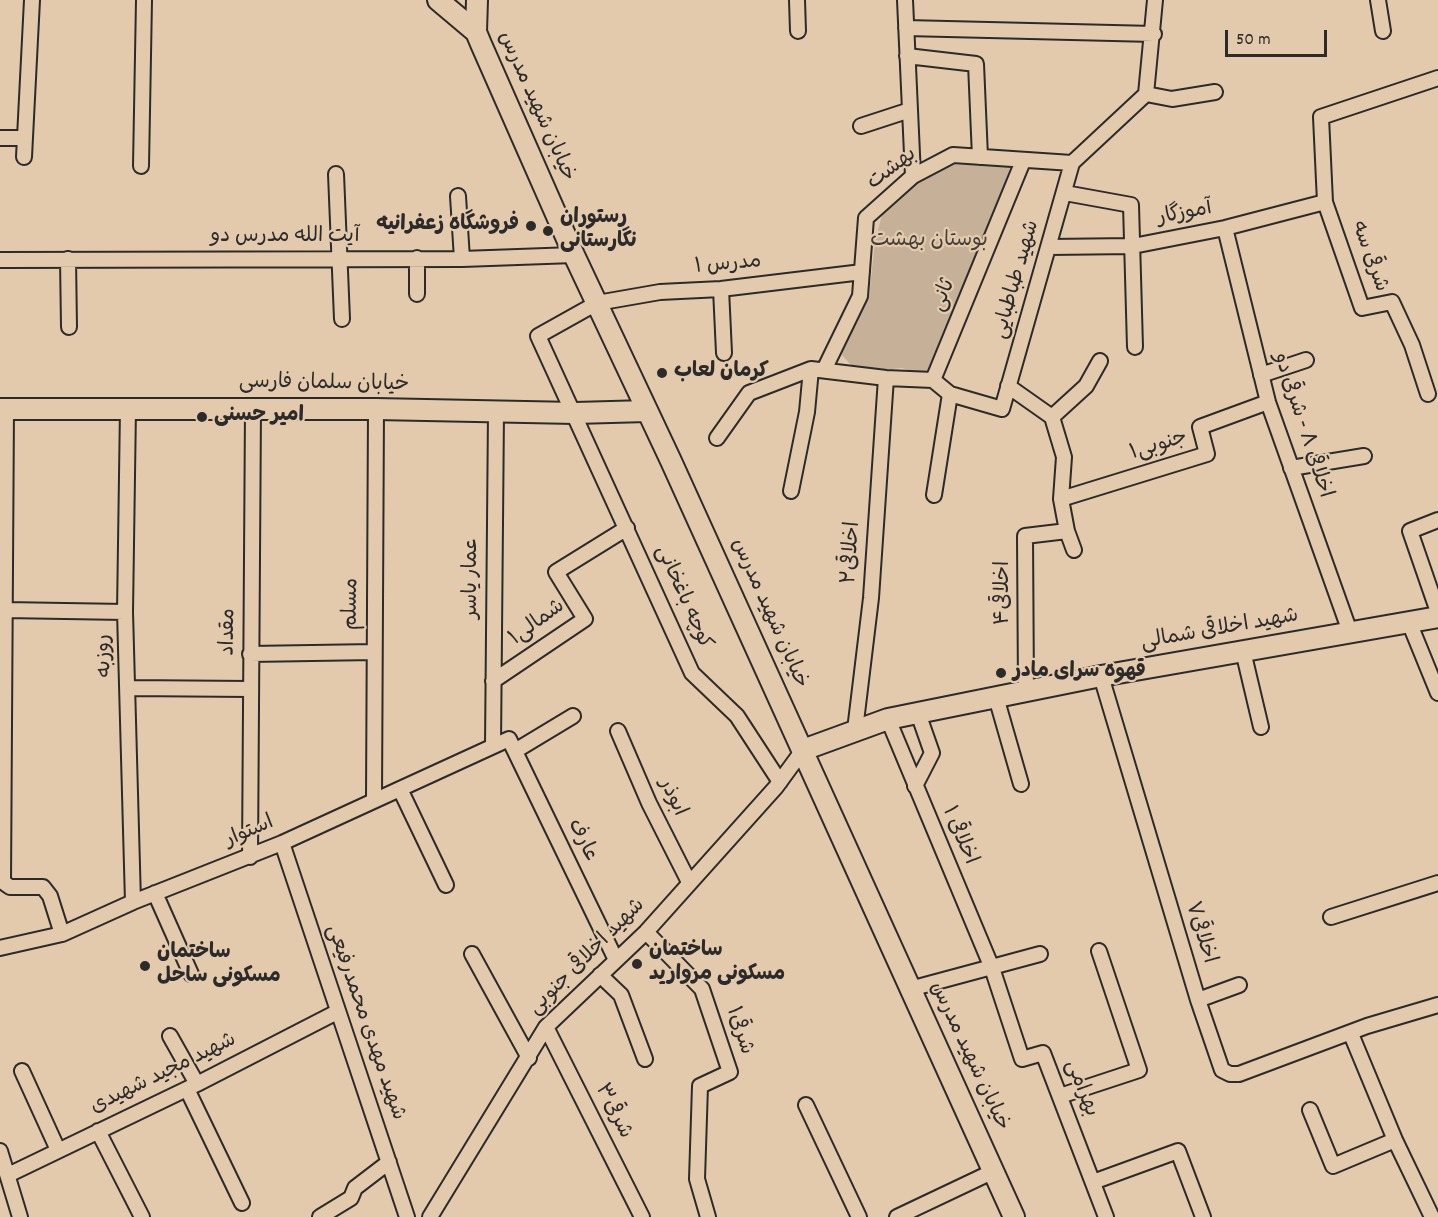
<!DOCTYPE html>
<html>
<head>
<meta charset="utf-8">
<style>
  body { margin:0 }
  #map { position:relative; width:1438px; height:1217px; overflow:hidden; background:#e4caac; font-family:Dekko,sans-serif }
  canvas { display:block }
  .scale { position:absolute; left:1225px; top:30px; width:102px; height:27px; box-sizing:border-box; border:3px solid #2b2b2b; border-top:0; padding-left:8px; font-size:18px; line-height:21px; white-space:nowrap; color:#2b2b2b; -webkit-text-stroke:4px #e4caac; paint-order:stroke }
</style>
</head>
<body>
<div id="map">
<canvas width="1438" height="1217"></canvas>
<div class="scale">50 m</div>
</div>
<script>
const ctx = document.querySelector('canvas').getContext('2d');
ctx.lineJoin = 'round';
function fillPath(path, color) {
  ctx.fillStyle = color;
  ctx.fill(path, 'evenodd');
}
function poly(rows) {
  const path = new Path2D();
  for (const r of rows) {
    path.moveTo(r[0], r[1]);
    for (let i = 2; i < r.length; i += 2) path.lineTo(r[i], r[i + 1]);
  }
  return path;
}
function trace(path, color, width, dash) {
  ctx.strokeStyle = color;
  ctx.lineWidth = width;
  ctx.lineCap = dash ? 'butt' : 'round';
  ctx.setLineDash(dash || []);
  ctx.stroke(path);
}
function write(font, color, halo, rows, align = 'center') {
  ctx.font = font + ' Dekko,"Playpen Sans Arabic",sans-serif';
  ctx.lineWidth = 4.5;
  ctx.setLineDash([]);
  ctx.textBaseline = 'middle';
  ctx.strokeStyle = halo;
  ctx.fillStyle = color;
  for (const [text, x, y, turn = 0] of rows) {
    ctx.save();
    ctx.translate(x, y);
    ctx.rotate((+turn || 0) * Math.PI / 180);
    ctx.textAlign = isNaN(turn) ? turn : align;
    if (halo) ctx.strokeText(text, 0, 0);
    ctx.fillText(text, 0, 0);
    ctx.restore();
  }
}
fillPath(poly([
  [961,160,1011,165,986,238,929,377,902,368,880,370,852,366,841,354,869,297,875,242,882,215,911,185,950,162]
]), '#c6b097');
const street = poly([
  [797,0,798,31],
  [905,0,913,176],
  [1378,0,1383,31],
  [906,28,1154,34],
  [907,56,976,64,980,157],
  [1146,94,1172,99,1215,92],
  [861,126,910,110],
  [0,138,25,138],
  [24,157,32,0],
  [1072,163,1146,94,1155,0],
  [141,166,144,0],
  [336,174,342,319],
  [1065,193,1131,205,1135,347],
  [458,196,462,259],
  [1225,228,1268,402,1350,632],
  [1049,247,1133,246,1225,228,1325,202],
  [68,259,69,327],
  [0,260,462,259,574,255],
  [721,289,724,353],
  [417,294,417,258],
  [824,370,860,296,866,218,913,176,953,155,1072,163],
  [1261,375,1306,360],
  [933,380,1023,161],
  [1008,386,1052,417],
  [1428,394,1412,345,1392,302,1362,308,1325,202,1321,117,1438,78],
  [128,408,125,612,133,902],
  [6,409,3,882,10,887,43,887,50,896,62,934],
  [717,438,749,393,811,369,886,378,933,380,950,394,1002,409,1072,163],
  [1291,468,1364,456],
  [791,491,807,412,811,369],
  [934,495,950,394],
  [1061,499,1207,454,1200,427,1268,402],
  [1438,520,1410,531,1438,612],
  [1074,550,1067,531,1061,499,1064,457,1052,417,1086,386,1100,361],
  [5,610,125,612],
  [1409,622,1438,693],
  [1243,651,1261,727],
  [250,654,374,652],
  [1101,676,1198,1000,1222,1070,1230,1074,1239,1074,1367,1026,1438,1005],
  [493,681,585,619,556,572,627,528],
  [128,688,250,689],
  [1026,691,1025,536,1067,531],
  [996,697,1021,784],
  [888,719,992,968,1022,1059,1043,1053,1106,1217],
  [855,730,871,598,886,378],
  [618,731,649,803,689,882],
  [493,745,496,412],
  [515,751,573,716],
  [780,782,737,716,692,673,538,336,597,303,660,292,721,289,862,272],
  [915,786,932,753,918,713],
  [400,789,446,885],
  [374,799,376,409],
  [282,843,407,1217],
  [250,857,253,408],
  [155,893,191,974],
  [1331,917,1438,883],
  [646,932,702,989,730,1072,700,1086,697,1179,708,1217],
  [0,948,62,934,133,902,282,843,509,739,616,960],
  [472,954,529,1058],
  [600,975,621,995,645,1059],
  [910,989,1040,954],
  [1198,1000,1239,985],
  [546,1027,642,1217],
  [1351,1034,1395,1140,1432,1217],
  [170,1036,197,1084],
  [22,1071,58,1150],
  [187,1089,242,1203],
  [1060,1096,1139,1070,1099,951],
  [806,1105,859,1217],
  [1310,1110,1333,1166,1395,1140],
  [98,1131,142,1217],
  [0,1151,20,1217],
  [8,1175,197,1084,337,1012],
  [1093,1182,1178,1151,1203,1217],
  [320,1217,351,1198,355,1188,389,1162],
  [430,1217,546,1027,646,932,776,787,803,750],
  [897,1217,994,1171]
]);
const secondary = poly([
  [438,0,476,32,481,44,574,255,671,461,1014,1217],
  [476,32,477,0],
  [0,409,376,409,575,413,647,411],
  [803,750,888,719,1101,676,1438,617]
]);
trace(street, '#2b2b2b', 18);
trace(secondary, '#2b2b2b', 24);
trace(street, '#e4caac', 14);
trace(secondary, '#e4caac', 20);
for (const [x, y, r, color] of [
  [531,226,6,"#2b2b2b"],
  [548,231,6,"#2b2b2b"],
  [662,373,6,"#2b2b2b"],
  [202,417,6,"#2b2b2b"],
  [1001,673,6,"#2b2b2b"],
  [637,964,6,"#2b2b2b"],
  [145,966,6,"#2b2b2b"]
]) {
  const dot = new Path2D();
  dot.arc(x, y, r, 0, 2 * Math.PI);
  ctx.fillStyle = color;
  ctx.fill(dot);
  trace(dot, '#e4caac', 2);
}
write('21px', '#2b2b2b', '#e4caac', [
  ["خیابان شهید مدرس",535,107,66],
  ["بهشت",893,170,-37],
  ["آموزگار",1185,215,-11],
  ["آیت الله مدرس دو",285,238],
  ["شرقی سه",1368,257,70],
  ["مدرس ۱",728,266,-5],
  ["شهید طباطبایی",1018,280,-74],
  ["ثانی",945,296,-68],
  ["خیابان سلمان فارسی",324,385,1],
  ["اخلاقی ۸ - شرقی دو",1301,426,72],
  ["جنوبی۱",1159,447,-17],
  ["اخلاقی۲",853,553,-86],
  ["عمار یاسر",473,578,-90],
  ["اخلاقی۴",1005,593,-90],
  ["کوچه باغخانی",682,598,66],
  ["مسلم",353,604,-89],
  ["خیابان شهید مدرس",768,614,66],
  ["شمالی۱",538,624,-36],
  ["شهید اخلاقی شمالی",1220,631,-10],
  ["مقداد",230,632,-89],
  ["روزبه",106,656,-92],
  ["ابوذر",671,798,65],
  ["استوار",250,833,-23],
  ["اخلاقی ۱",958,836,67],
  ["عارف",581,841,64],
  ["اخلاقی۷",1199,933,73],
  ["شهید اخلاقی جنوبی",588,958,-45],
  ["شهید مهدی محمدرفیعی",364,1023,71],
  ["شرقی۱",738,1031,72],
  ["خیابان شهید مدرس",968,1057,65],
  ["شهید مجید شهیدی",164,1075,-26],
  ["بهرامی",1080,1089,69],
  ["شرقی۳",612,1112,63]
]);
write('bold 21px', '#2b2b2b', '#e4caac', [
  ["رستوران",560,219],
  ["نگارستانی",560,243],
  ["فروشگاه زعفرانیه",519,226,"right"],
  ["کرمان لعاب",674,373],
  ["امیر حسنی",214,417],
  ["قهوه سرای مادر",1013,673],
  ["ساختمان",649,952],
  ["مسکونی مروارید",649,976],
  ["ساختمان",157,954],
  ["مسکونی ساحل",157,978]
], 'left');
write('21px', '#423f3b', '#e4caac', [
  ["بوستان بهشت",929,242]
]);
</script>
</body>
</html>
